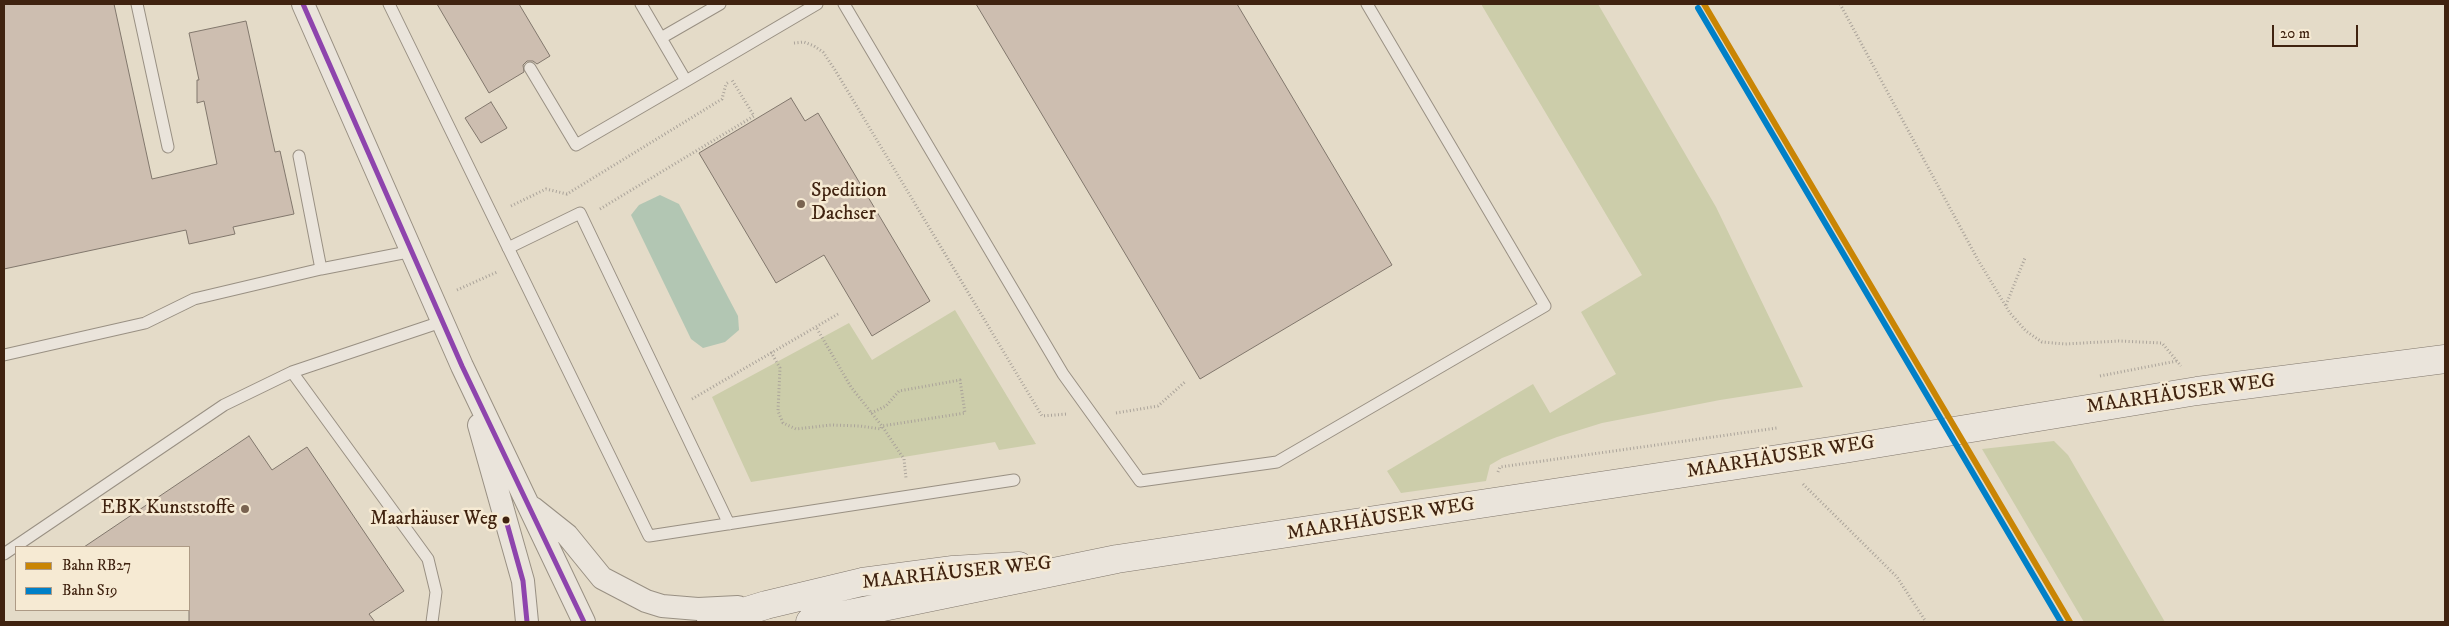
<!DOCTYPE html>
<html>
<head>
<meta charset="utf-8">
<style>
  body { margin:0 }
  #map { position:relative; width:2449px; height:626px; overflow:hidden; background:#e4dbc8; font-family:"IM FELL DW Pica",serif }
  canvas { display:block }
  .frame { position:absolute; inset:0; border:5px solid #402310; pointer-events:none }
  .legend { position:absolute; left:15px; top:546px; width:175px; height:65px; box-sizing:border-box; background:#f6ead3; border:1px solid #ad9a85; margin:0; padding:6px 9px; list-style:none; font-size:15px; color:#402310 }
  .legend li { display:flex; align-items:center; gap:10px; height:25px }
  .legend b { width:25px; border:1px solid #ad9a85 }
  .scale { position:absolute; left:2272px; top:25px; width:86px; height:22px; box-sizing:border-box; border:2px solid #402310; border-top:0; padding-left:6px; font-size:15px; line-height:18px; white-space:nowrap; color:#402310; -webkit-text-stroke:4px #f6ead3; paint-order:stroke }
</style>
</head>
<body>
<div id="map">
<canvas width="2449" height="626"></canvas>
<div class="frame"></div>
<ul class="legend">
<li><b style="height:6px;background:#c98504"></b>Bahn RB27</li>
<li><b style="height:6px;background:#0080c8"></b>Bahn S19</li>
</ul>
<div class="scale">20 m</div>
</div>
<script>
const ctx = document.querySelector('canvas').getContext('2d');
ctx.lineJoin = 'round';
function fillPath(path, color) {
  ctx.fillStyle = color;
  ctx.fill(path, 'evenodd');
}
function poly(rows) {
  const path = new Path2D();
  for (const r of rows) {
    path.moveTo(r[0], r[1]);
    for (let i = 2; i < r.length; i += 2) path.lineTo(r[i], r[i + 1]);
  }
  return path;
}
function trace(path, color, width, dash) {
  ctx.strokeStyle = color;
  ctx.lineWidth = width;
  ctx.lineCap = dash ? 'butt' : 'round';
  ctx.setLineDash(dash || []);
  ctx.stroke(path);
}
function write(font, color, halo, rows, align = 'center') {
  ctx.font = font + ' "IM FELL DW Pica",serif';
  ctx.lineWidth = 5;
  ctx.setLineDash([]);
  ctx.textBaseline = 'middle';
  ctx.strokeStyle = halo;
  ctx.fillStyle = color;
  for (const [text, x, y, turn = 0] of rows) {
    ctx.save();
    ctx.translate(x, y);
    ctx.rotate((+turn || 0) * Math.PI / 180);
    ctx.textAlign = isNaN(turn) ? turn : align;
    if (halo) ctx.strokeText(text, 0, 0);
    ctx.fillText(text, 0, 0);
    ctx.restore();
  }
}
fillPath(poly([
  [1481,4,1598,4,1716,207,1803,387,1720,400,1602,423,1557,437,1502,458,1490,465,1486,481,1401,493,1387,471,1533,384,1550,413,1616,374,1581,312,1642,275],
  [955,310,1036,444,999,450,995,442,751,482,712,397,849,323,872,360],
  [2054,441,2068,455,2165,622,2084,622,1982,449]
]), '#cccdaa');
fillPath(poly([
  [660,195,679,204,738,316,739,330,725,342,703,348,691,339,631,215,639,205]
]), '#b2c6b3');
const building = poly([
  [4,4,114,4,152,179,217,164,204,101,197,103,197,80,199,80,189,33,246,21,275,152,280,151,294,214,233,227,235,234,189,244,186,230,4,269,4,4],
  [437,4,519,4,550,56,537,64,533,61,527,61,523,65,524,72,489,93,437,4],
  [976,4,1237,4,1392,265,1200,379,976,4],
  [791,98,805,121,818,113,930,301,872,336,824,255,776,283,699,153,791,98],
  [491,102,507,128,481,143,465,118,491,102],
  [249,436,272,470,307,447,404,591,369,614,375,622,189,622,189,547,84,547,249,436]
]);
fillPath(building, '#cdbeb0');
trace(building, '#81776c', 1);
const service = poly([
  [137,4,168,147],
  [389,4,649,536,1014,480],
  [844,4,1063,374,1140,481,1277,462,1545,306,1367,4],
  [661,38,720,4],
  [530,68,576,145,686,81,641,4],
  [686,81,817,4],
  [299,156,321,269],
  [508,248,580,213,729,524],
  [4,355,145,323,194,299,321,269,413,251],
  [292,372,428,559,436,592,432,622],
  [4,554,224,405,292,372,444,321]
]);
const minor = poly([
  [303,4,462,366,584,622],
  [479,425,523,581,527,622],
  [533,508,567,535,602,578,646,601,662,606,698,609,738,607]
]);
const secondary = poly([
  [711,622,766,605,862,582,953,570,1019,566],
  [810,622,1117,559,1844,449,2197,391,2445,359]
]);
trace(service, '#999083', 13);
trace(minor, '#999083', 24);
trace(secondary, '#81776c', 29);
trace(poly([
  [1840,4,1978,260,2010,313,2026,331,2042,342,2065,344,2119,341,2162,343,2181,366],
  [794,43,804,42,814,46,823,52,835,70,1042,416,1067,414],
  [511,206,546,189,567,194,722,99,726,84,729,82],
  [600,209,754,116,732,80],
  [457,290,497,272],
  [2006,305,2025,258],
  [771,352,780,368,778,411,783,423,796,429,831,425,860,426,881,429,882,426,851,387,816,327],
  [2100,376,2177,361],
  [692,399,838,314],
  [871,413,886,406,899,391,960,380,965,413,882,426,904,459,906,478],
  [1116,413,1158,406,1186,381],
  [1498,472,1500,467,1777,428],
  [1803,484,1897,577,1926,622]
]), '#aaa39a', 3, [1, 2.5]);
trace(service, '#eae4db', 11);
trace(minor, '#eae4db', 22);
trace(secondary, '#eae4db', 28);
trace(poly([
  [303,4,462,366,584,622],
  [506,520,523,581,527,622]
]), '#8e44ad', 5);
trace(poly([
  [1704,4,2070,622]
]), '#c98504', 6);
trace(poly([
  [1698,8,2061,622]
]), '#0080c8', 6);
for (const [x, y, r, color] of [
  [801,204,5,"#796350"],
  [245,509,5,"#796350"],
  [506,520,4.5,"#402310"]
]) {
  const dot = new Path2D();
  dot.arc(x, y, r, 0, 2 * Math.PI);
  ctx.fillStyle = color;
  ctx.fill(dot);
  trace(dot, '#f6ead3', 2);
}
write('19px', '#402310', '#f6ead3', [
  ["Maarhäuser Weg",497,520]
], 'right');
write('20px', '#402310', '#f6ead3', [
  ["Spedition",811,192],
  ["Dachser",811,215],
  ["EBK Kunststoffe",235,509,"right"]
], 'left');
write('20px', '#402310', '#f6ead3', [
  ["MAARHÄUSER WEG",2181,395,-8],
  ["MAARHÄUSER WEG",1781,458,-9],
  ["MAARHÄUSER WEG",1381,520,-9],
  ["MAARHÄUSER WEG",957,574,-6]
]);
</script>
</body>
</html>
